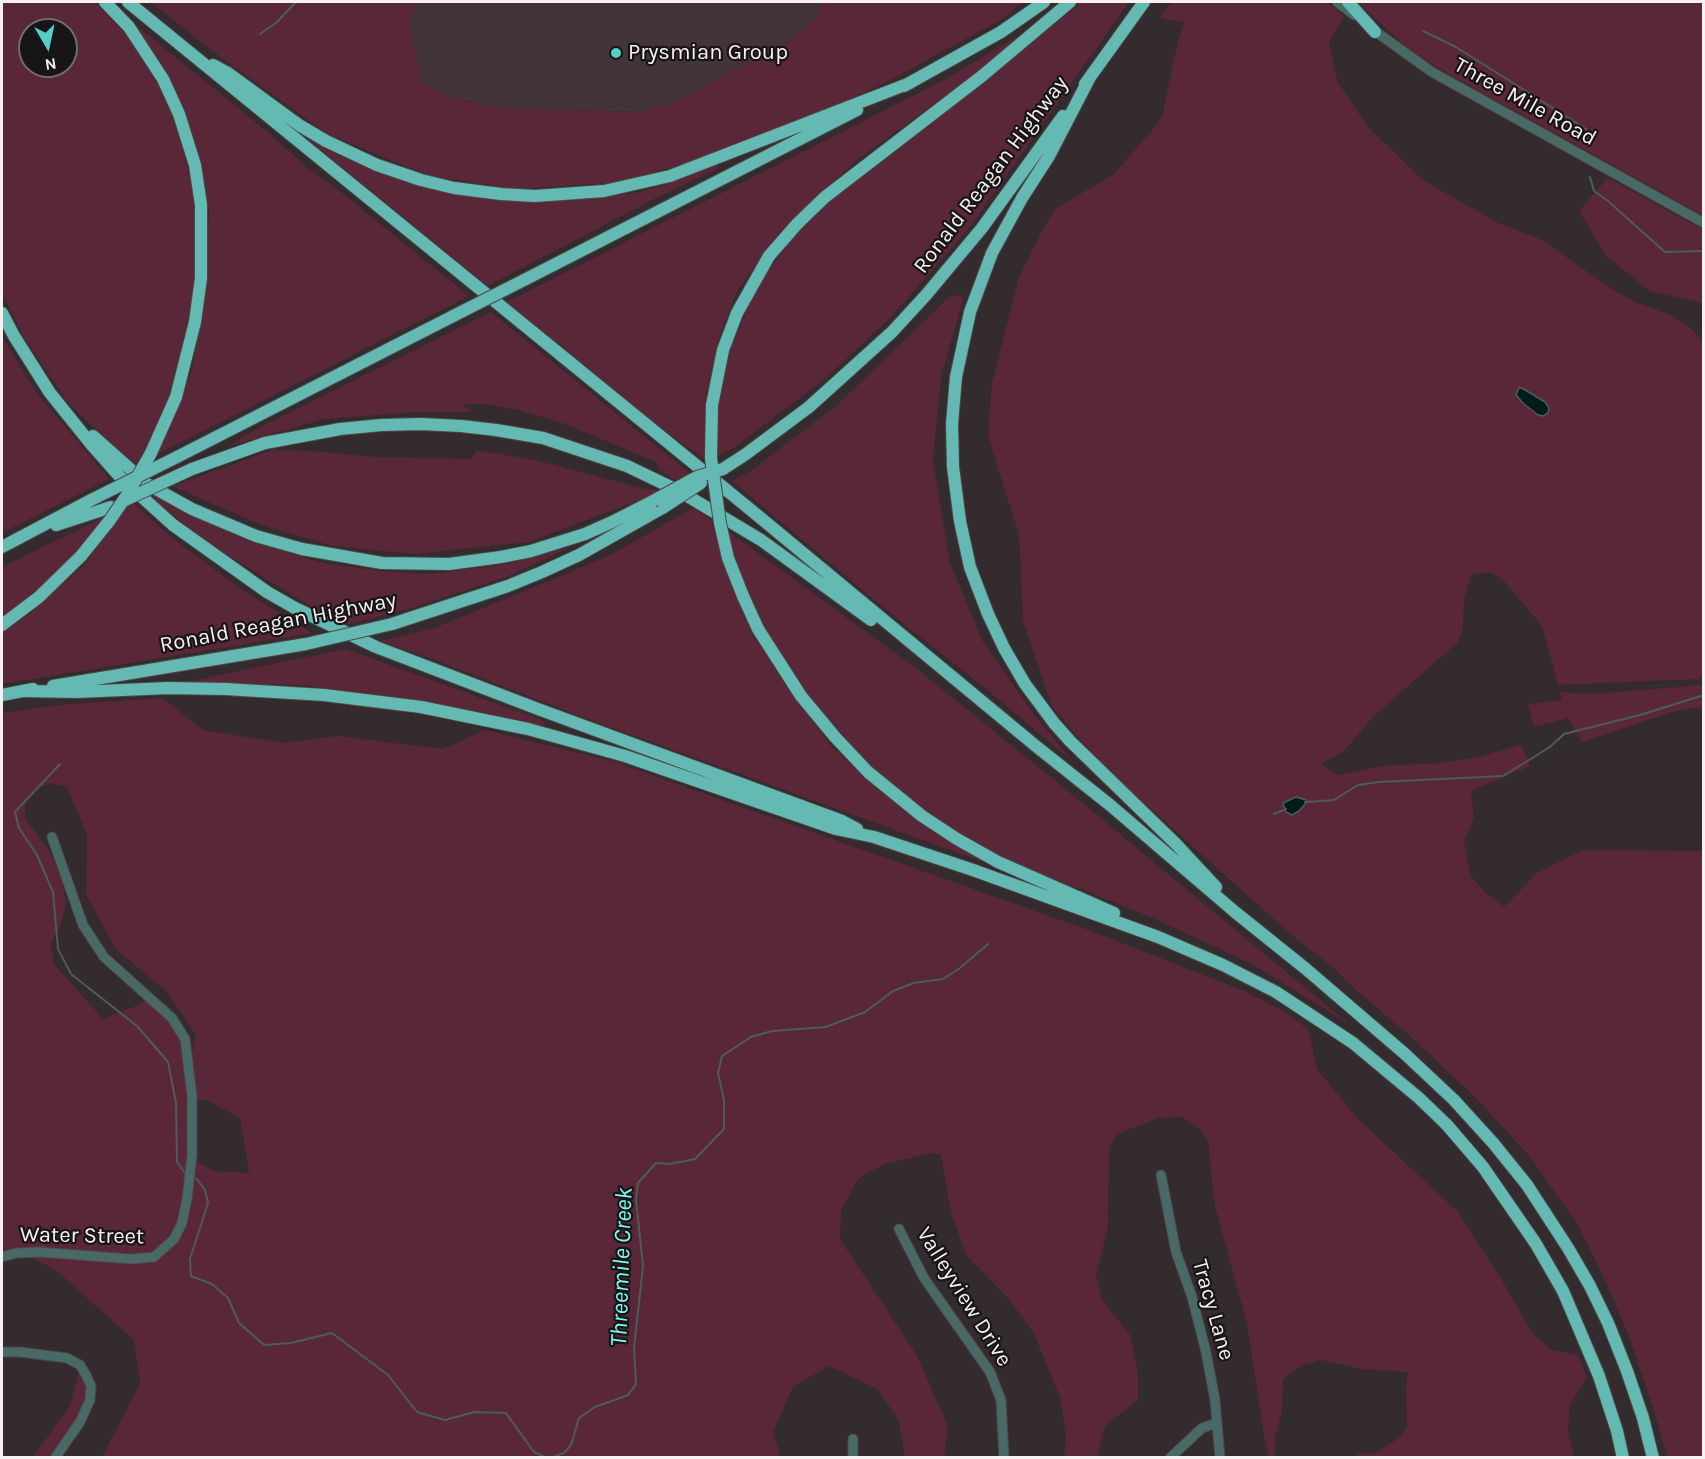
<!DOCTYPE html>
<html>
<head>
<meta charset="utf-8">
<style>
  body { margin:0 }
  #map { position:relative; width:1705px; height:1459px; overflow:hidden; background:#332b2d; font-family:Karla,sans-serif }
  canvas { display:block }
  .frame { position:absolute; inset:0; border:3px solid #f7f1f3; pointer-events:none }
  .north { position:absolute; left:18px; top:18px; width:60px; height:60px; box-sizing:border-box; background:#181516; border:2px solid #716d6e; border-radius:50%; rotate:171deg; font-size:16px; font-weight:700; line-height:24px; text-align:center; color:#f7f1f3 }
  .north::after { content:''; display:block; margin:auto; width:21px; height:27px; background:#55cec5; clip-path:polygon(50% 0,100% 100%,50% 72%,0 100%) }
</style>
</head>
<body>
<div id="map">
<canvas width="1705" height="1459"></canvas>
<div class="frame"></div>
<div class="north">N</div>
</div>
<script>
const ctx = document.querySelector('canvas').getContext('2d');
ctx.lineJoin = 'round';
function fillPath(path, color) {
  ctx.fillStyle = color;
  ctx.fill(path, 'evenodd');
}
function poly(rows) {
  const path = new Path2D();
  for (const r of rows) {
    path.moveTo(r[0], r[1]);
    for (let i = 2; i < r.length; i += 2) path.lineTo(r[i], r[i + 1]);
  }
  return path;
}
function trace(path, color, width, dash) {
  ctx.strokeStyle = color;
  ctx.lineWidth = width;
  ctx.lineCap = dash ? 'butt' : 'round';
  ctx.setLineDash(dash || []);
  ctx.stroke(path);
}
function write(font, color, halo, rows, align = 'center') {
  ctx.font = font + ' Karla,sans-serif';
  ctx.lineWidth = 4.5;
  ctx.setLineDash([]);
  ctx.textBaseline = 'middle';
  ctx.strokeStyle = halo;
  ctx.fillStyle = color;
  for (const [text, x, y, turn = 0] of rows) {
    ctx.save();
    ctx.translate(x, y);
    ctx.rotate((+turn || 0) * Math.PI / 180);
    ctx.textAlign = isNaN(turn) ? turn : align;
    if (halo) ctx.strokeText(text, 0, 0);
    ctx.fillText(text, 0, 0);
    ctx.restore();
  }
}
fillPath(poly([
  [417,2,821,2,821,14,793,39,671,104,637,112,499,108,446,96,421,83,409,23]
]), '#433438');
fillPath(poly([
  [2,2,95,2,129,37,168,102,180,132,195,203,196,282,188,336,172,393,141,463,137,464,116,448,69,404,23,336,2,294],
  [30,30,66,30,66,66,30,66],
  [150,2,417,2,409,23,421,82,446,96,499,108,637,112,671,104,793,39,821,14,821,2,1023,2,999,21,896,77,857,96,709,156,624,182,516,189,430,176,327,134,215,53],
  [1080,2,1129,2,970,227,892,316,825,379,735,447,716,457,718,402,729,353,756,287,797,232,845,187,1070,12],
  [1171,2,1327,2,1344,16,1329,42,1337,81,1368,127,1423,180,1496,222,1542,240,1609,287,1637,303,1671,315,1688,326,1703,340,1704,673,1698,679,1558,685,1542,626,1503,580,1490,572,1471,575,1464,599,1463,628,1458,642,1374,716,1344,751,1321,764,1336,775,1389,765,1432,764,1477,757,1521,745,1530,766,1471,791,1474,817,1464,842,1471,877,1488,895,1504,907,1537,873,1583,850,1703,851,1703,1457,1667,1457,1654,1411,1630,1339,1609,1289,1578,1225,1529,1156,1478,1100,1412,1038,1348,983,1335,969,1294,937,1106,769,1052,707,1023,620,1019,535,988,436,992,383,1019,277,1044,227,1055,209,1114,174,1154,128,1162,116,1178,41,1184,22,1160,18],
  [1358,2,1703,2,1703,215,1448,74,1409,49,1371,15],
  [127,18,269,133,305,166,336,188,469,296,158,454,182,399,191,373,204,308,209,209,198,155,184,108,164,67],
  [1028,30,972,76,857,160,779,233,736,293,718,341,706,397,705,460,659,426,507,302,944,80],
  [303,135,338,155,430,189,497,201,560,201,634,193,668,184,717,165,718,169,658,197,488,286],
  [1608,178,1703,230,1703,303,1650,291,1606,256,1579,211],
  [962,294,963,301,941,376,933,461,950,563,983,642,1036,717,1073,762,985,688,890,613,732,481,749,472,836,406,949,297],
  [491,312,691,474,678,482,660,471,656,462,565,424,518,410,486,404,461,404,473,412,416,412,324,419,226,447,260,427],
  [2,336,37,393,109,479,2,533],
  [273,450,312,451,376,457,471,459,477,450,535,460,645,489,663,491,529,542,414,554,332,546,259,524,172,486],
  [155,494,178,508,246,540,319,562,380,571,430,574,501,565,573,546,506,577,409,609,347,625,336,622,205,541,150,495],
  [133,503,175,540,245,592,312,633,2,684,2,633,29,614,86,563,126,506],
  [692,508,711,519,729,579,751,632,791,693,832,747,876,788,927,828,986,863,588,719,427,657,380,641,437,627,611,555],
  [106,516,44,587,2,617,2,567],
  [725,529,916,668,1068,791,1349,1024,1252,964,1153,918,1005,859,936,819,863,761,813,705,767,635,747,594],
  [346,649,544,721,544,727,416,700,302,685,181,683],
  [1703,685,1703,707,1680,710,1581,742,1568,718,1534,727,1528,704,1562,700,1560,692,1593,694],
  [162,698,203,730,284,743,337,736,443,749,485,730,612,761,1089,930,1247,992,1281,1010,1308,1029,1317,1069,1358,1119,1458,1212,1500,1277,1533,1334,1552,1350,1578,1355,1587,1378,1570,1405,1568,1431,1574,1457,1347,1458,1360,1454,1376,1453,1400,1437,1407,1426,1406,1387,1408,1372,1361,1369,1321,1360,1302,1365,1283,1379,1282,1411,1275,1438,1275,1457,1269,1457,1265,1441,1247,1324,1215,1206,1208,1141,1199,1128,1182,1117,1159,1118,1117,1134,1109,1148,1108,1227,1096,1275,1101,1298,1130,1335,1138,1374,1138,1400,1105,1426,1097,1457,1064,1457,1066,1436,1060,1397,1034,1334,1008,1298,967,1256,951,1213,941,1155,932,1153,884,1164,858,1179,841,1210,840,1239,916,1354,948,1426,944,1457,905,1457,899,1420,877,1389,829,1366,793,1387,773,1432,781,1457,102,1457,140,1383,134,1340,57,1271,29,1256,107,1259,136,1263,156,1260,172,1247,188,1221,195,1161,214,1171,249,1173,240,1118,207,1100,195,1099,191,1056,196,1035,167,992,116,949,86,895,87,835,67,787,50,783,34,790,25,800,25,818,49,851,61,875,66,903,61,924,51,944,54,964,103,1019,141,1004,147,998,174,1026,179,1037,185,1062,189,1152,183,1199,177,1225,165,1244,149,1253,137,1255,97,1251,25,1248,2,1254,2,713,57,705],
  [78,1374,85,1383,87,1396,74,1424,51,1457,32,1458,70,1406]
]), '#592737');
const water = poly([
  [1519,388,1522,388,1545,402,1549,408,1548,413,1543,416,1538,415,1524,404,1516,395,1519,388],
  [1296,797,1306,800,1306,803,1299,811,1292,815,1286,812,1283,803,1296,797]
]);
fillPath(water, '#021c1b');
trace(water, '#4c5c5c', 1.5);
trace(poly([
  [1423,31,1456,47,1586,129,1588,144],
  [260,34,277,22,296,2],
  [1590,177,1594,191,1608,201,1665,252,1704,251],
  [60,764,15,812,19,828,37,855,53,892,58,949,71,974,137,1026,168,1062,176,1103,177,1162,185,1173],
  [1305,802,1334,800,1358,785,1379,782,1503,776,1550,747,1564,734,1640,715,1704,695],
  [1274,814,1286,809],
  [196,1178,205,1190,208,1203,190,1259,191,1276,212,1284,228,1298,239,1323,264,1345,291,1343,332,1333,388,1375,417,1412,445,1420,474,1412,506,1413,534,1452,547,1458],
  [550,1458,564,1453,571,1445,579,1418,595,1407,628,1395,636,1384,634,1348,643,1266,636,1200,638,1183,656,1163,670,1164,695,1159,724,1129,724,1100,718,1073,722,1056,751,1037,772,1031,826,1027,865,1012,893,991,914,983,943,979,960,968,988,944]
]), '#4c5c5c', 2);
const minor = poly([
  [1337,2,1354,15],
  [1372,29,1432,72,1704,223],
  [1161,1175,1176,1252,1192,1297,1206,1352,1215,1400,1220,1458],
  [899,1229,924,1278,990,1372,1001,1400,1004,1458],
  [2,1257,16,1253,39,1252,131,1259,154,1257,174,1239,182,1223,187,1199,192,1155,192,1096,185,1039,172,1018,104,957,83,925,52,837],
  [2,1352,20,1352,67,1358,80,1365,86,1375,91,1386,90,1400,80,1422,55,1458],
  [853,1458,853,1439],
  [1170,1458,1202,1428,1217,1423]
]);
const highway = poly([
  [105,2,129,27,163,79,179,114,195,165,201,205,201,278,195,322,176,397],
  [128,2,751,510,1037,747,1110,805,1235,912,1306,969,1405,1054,1454,1100,1494,1144,1527,1185,1568,1248,1590,1286,1608,1323,1627,1371,1643,1418,1653,1458],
  [1348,2,1375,32],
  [213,65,228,73,299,125,326,141,377,165,421,180,454,188,501,194,535,196,604,191,670,176,910,83],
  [1089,79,1049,156,1022,198,992,253,970,312,956,377,952,424,953,467,960,521,970,567,988,614,1004,648,1025,684,1054,723,1070,741,1176,844,1216,887],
  [1085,84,1144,2],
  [904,86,1001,32,1044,2],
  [526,279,857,110],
  [2,313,14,336,50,393,91,444,121,478,173,525,267,592,295,608,376,647,538,709,842,821,857,829],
  [712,405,723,350,737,313,769,256,797,224,825,197,982,76,1070,2],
  [93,436,147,484,192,509,256,536,302,549,382,563,449,564,501,557,531,551,585,534,612,522,653,501],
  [177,457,463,311],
  [192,469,265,443,340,429,382,425,421,424,461,426,496,430,543,438,627,466,679,491,761,540,871,620],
  [723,469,746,454,809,407,892,332,926,295,982,228,1063,116],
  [56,525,111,507],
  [2,547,91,500],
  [743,596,758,629,801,696,835,737,868,772,922,816,957,839,998,862,1114,913],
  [392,624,508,586,542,572,579,555,664,507],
  [2,625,39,597,81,556],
  [53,686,306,644],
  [25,691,77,692,168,688,225,689,324,695,421,707,528,729,625,756,836,829,874,837,973,870,1158,937,1223,965,1276,992,1353,1043,1419,1098,1447,1125,1483,1167,1536,1244,1563,1291,1599,1376,1617,1431,1623,1458],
  [2,695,33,689]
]);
trace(minor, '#4e4749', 11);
trace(highway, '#4e4749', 14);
trace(minor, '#496966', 9);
trace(highway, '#64bab3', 12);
const highwayBridge = poly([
  [463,311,526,279],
  [712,405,711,458,720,523,728,558,743,596],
  [91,500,177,457],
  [123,501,192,469],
  [653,501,697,477,723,469],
  [664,507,701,483],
  [81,556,110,520,127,495,151,453,176,397],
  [306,644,392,624]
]);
trace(highwayBridge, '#4e4749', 14, []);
trace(highwayBridge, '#64bab3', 12);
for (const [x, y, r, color] of [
  [616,53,6,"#55cec5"]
]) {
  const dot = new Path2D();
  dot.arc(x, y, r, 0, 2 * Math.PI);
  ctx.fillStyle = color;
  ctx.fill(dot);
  trace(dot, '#181516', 2);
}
write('22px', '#f7f1f3', '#181516', [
  ["Prysmian Group",628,53]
], 'left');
write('22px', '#f7f1f3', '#181516', [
  ["Three Mile Road",1525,102,29],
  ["Ronald Reagan Highway",991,175,-53],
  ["Ronald Reagan Highway",278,623,-11],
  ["Water Street",82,1236,1],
  ["Valleyview Drive",964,1297,58],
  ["Tracy Lane",1213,1310,74]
]);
write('italic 24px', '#7cfaf1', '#181516', [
  ["Threemile Creek",622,1267,-88]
]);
</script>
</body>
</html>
